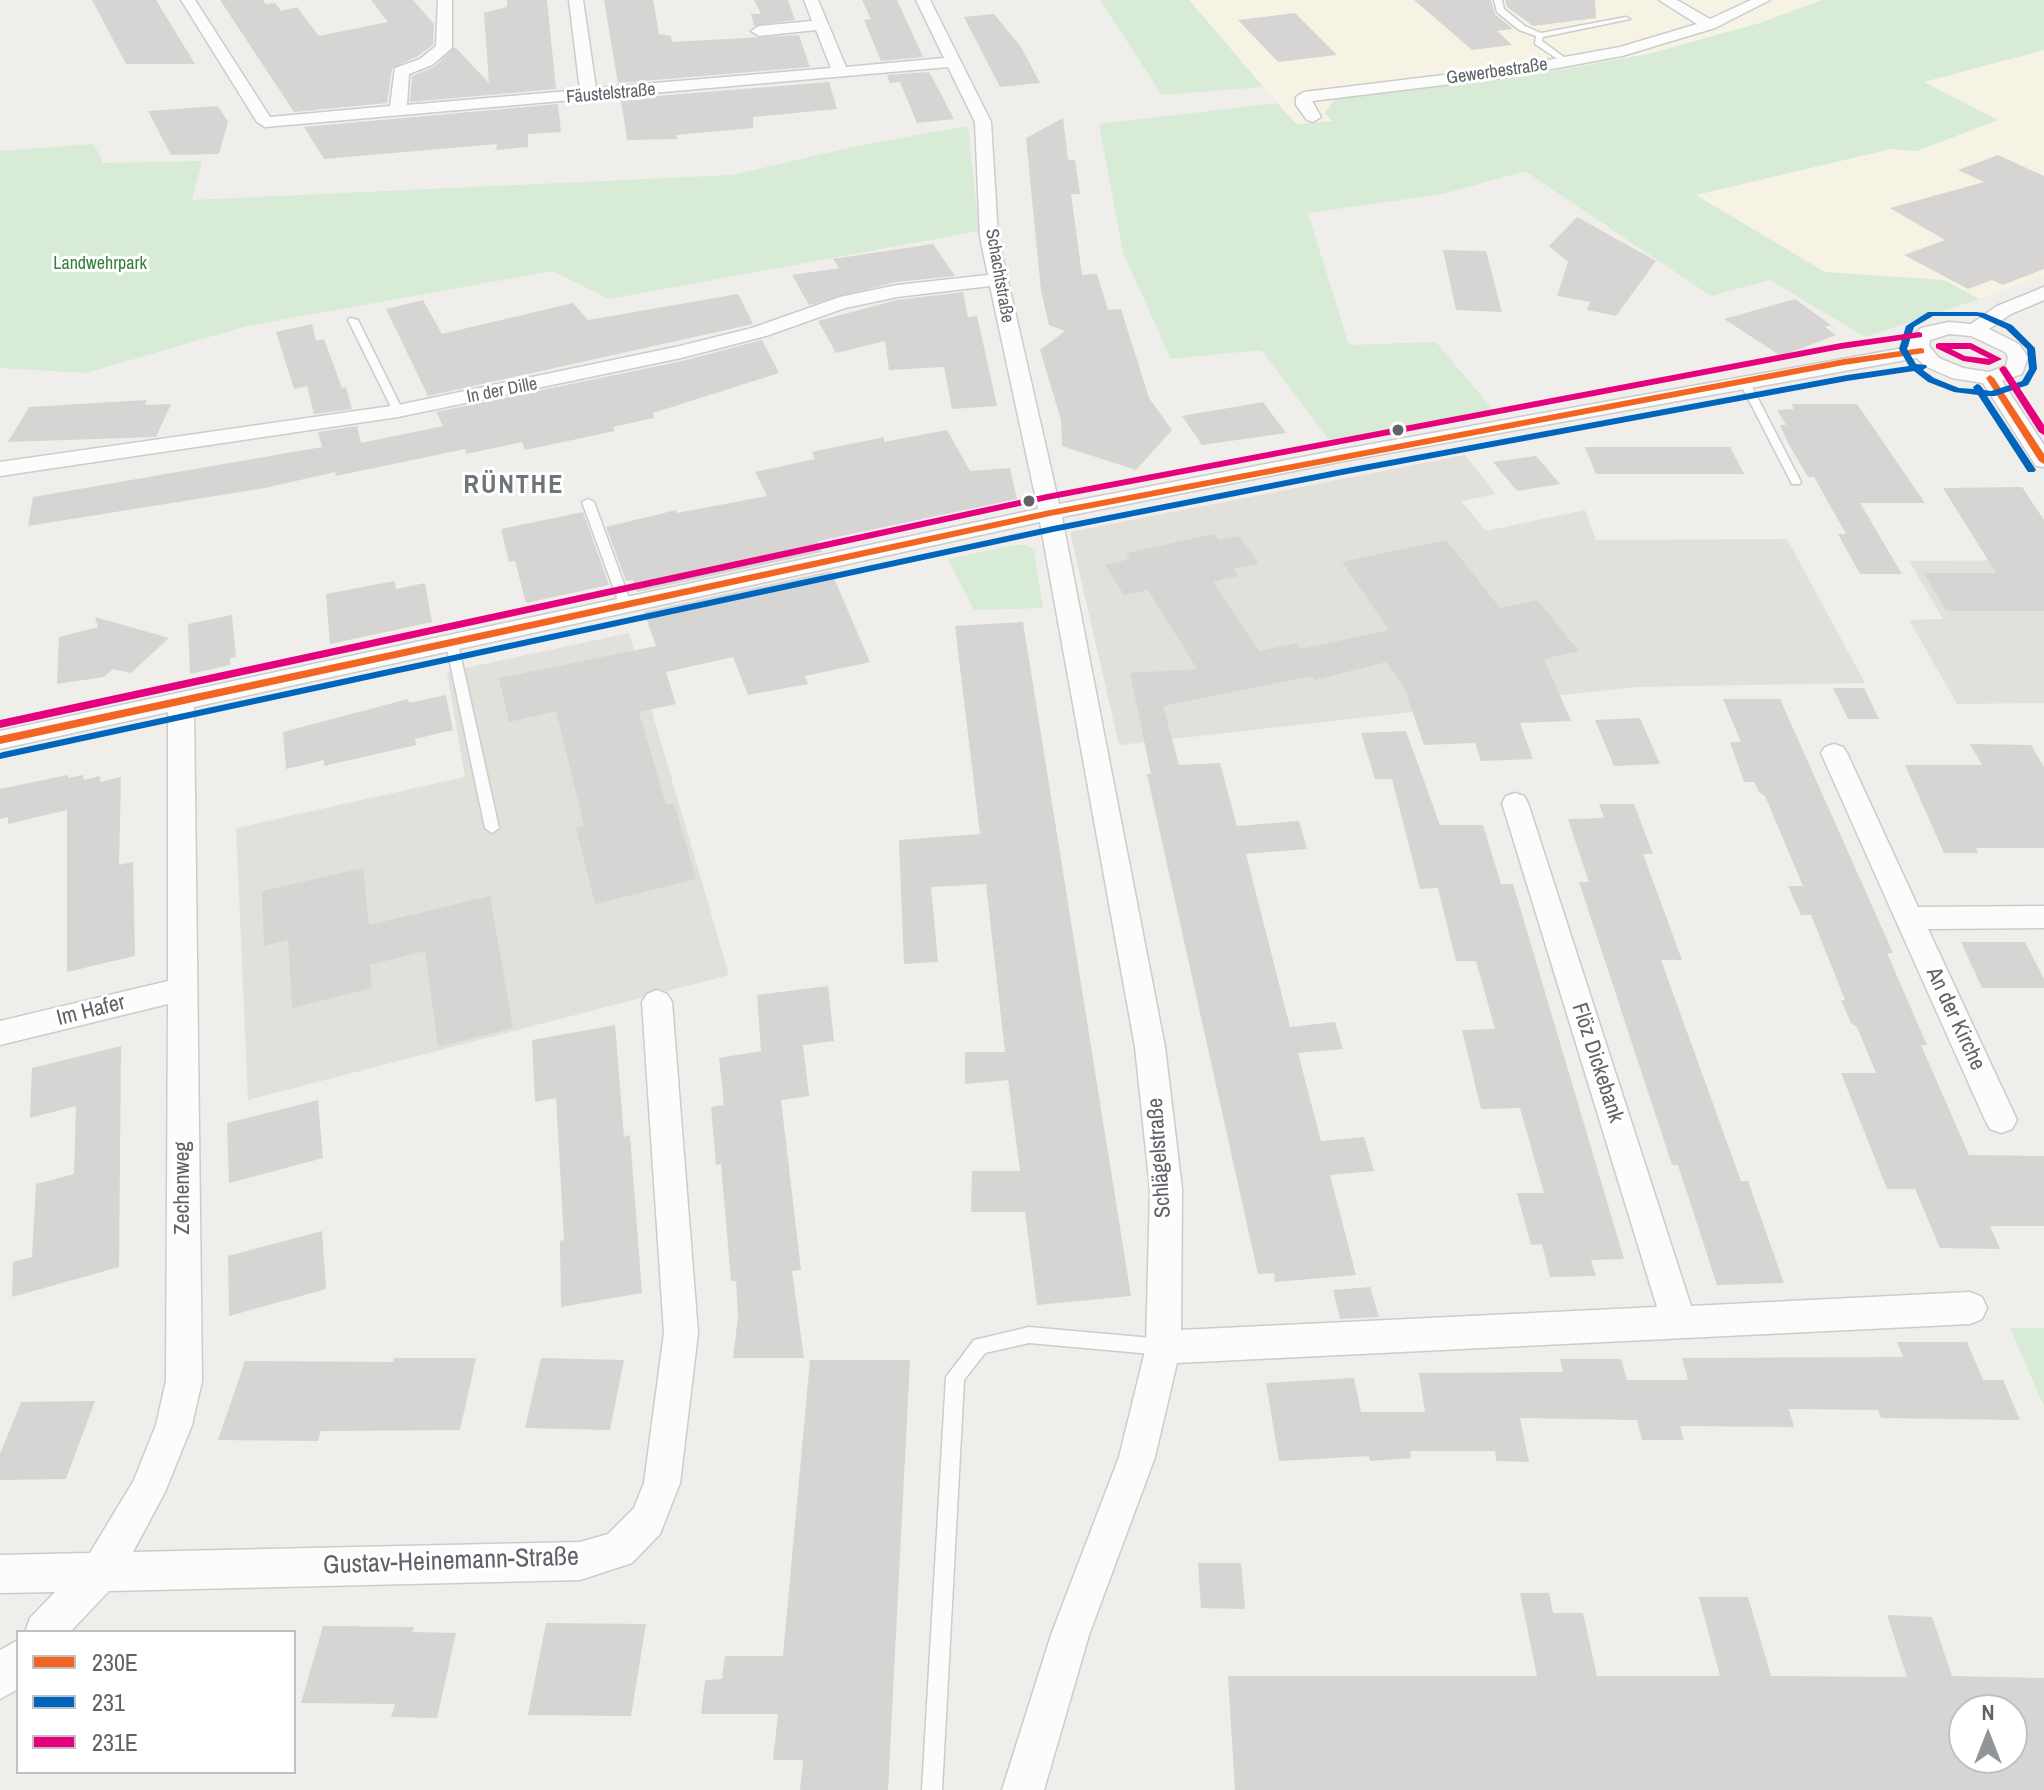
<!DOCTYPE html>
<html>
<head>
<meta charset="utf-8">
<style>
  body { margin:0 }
  #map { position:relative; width:2044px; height:1790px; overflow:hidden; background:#efeeea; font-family:"Archivo Narrow",sans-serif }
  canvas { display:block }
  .legend { position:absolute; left:16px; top:1630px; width:280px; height:144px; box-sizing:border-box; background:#fff; border:2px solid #bfc1c3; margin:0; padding:10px 14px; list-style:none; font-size:24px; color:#5f6368 }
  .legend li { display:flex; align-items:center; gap:16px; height:40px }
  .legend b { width:40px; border:2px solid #bfc1c3 }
  .north { position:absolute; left:1948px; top:1694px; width:80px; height:80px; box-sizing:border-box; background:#fff; border:2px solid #bfc1c3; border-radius:50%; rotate:0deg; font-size:22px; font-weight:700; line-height:32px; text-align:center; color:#5f6368 }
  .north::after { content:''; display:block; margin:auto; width:28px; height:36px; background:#919496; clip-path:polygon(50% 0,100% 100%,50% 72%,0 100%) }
</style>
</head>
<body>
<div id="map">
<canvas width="2044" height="1790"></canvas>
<ul class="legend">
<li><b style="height:10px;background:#f26522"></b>230E</li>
<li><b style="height:10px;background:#0065bd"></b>231</li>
<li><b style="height:10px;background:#e5007d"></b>231E</li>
</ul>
<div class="north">N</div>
</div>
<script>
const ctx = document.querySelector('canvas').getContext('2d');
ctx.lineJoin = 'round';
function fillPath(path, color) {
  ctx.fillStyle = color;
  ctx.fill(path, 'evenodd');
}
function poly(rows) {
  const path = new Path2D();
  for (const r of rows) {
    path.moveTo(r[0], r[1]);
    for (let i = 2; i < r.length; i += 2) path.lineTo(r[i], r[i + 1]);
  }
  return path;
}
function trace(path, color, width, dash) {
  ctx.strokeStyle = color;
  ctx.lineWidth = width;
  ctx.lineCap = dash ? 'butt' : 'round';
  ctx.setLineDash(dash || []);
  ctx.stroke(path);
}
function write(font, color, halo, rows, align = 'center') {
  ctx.font = font + ' "Archivo Narrow",sans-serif';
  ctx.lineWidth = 6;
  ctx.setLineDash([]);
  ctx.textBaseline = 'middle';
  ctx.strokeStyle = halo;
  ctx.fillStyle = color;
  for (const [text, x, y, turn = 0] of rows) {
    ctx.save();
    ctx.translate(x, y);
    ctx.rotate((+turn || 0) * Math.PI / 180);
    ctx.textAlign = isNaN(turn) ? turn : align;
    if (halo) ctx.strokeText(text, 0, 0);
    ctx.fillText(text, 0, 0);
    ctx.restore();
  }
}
fillPath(poly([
  [1189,0,1822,0,1760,23,1648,54,1509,79,1333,121,1296,124],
  [2044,50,2044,275,1979,299,1944,280,1825,272,1695,195,1891,149,1917,151,1997,120,1923,82]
]), '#f7f3e4');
fillPath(poly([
  [1465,455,1496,494,1461,501,1486,531,1585,510,1596,540,1787,539,1865,683,1635,687,1119,745,1070,532],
  [2044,560,2044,703,1957,704,1909,620,1943,619,1909,561],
  [629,633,729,975,248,1100,236,828,465,777,447,672]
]), '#e2e0da');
fillPath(poly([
  [1100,0,1189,0,1263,87,1162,95],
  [1822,0,2044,0,2044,50,1924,82,1998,120,1917,151,1891,149,1696,195,1825,272,1944,280,1979,299,1865,337,1770,280,1711,296,1525,171,1443,194,1308,213,1349,345,1436,342,1494,411,1329,440,1261,350,1171,359,1123,253,1099,124,1277,103,1296,124,1332,121,1325,113,1335,99,1509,79,1648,54,1760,23],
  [968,126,979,231,609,299,552,271,247,326,86,373,0,368,0,151,94,144,103,163,202,161,192,200,732,175,857,146],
  [1015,545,1027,545,1034,551,1043,608,974,610,948,559],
  [2010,1328,2044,1328,2044,1406]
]), '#d8ebd6');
fillPath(poly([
  [92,0,156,0,195,64,126,64],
  [220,0,263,0,266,4,275,3,281,11,297,7,319,36,388,22,371,0,413,0,434,24,433,45,418,56,392,68,387,103,294,112],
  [507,0,547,0,556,89,410,102,412,76,434,67,455,47,489,83,484,13,507,7],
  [604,0,653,0,659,34,671,36,672,42,799,35,810,67,618,83],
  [754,0,788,0,795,20,754,26,751,14,761,14],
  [862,0,897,0,923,57,881,61,864,20,871,19],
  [1414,0,1491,0,1495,14,1513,29,1497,31,1512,45,1472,50],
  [1505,0,1595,0,1596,18,1533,26,1507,7],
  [1295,13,1337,55,1278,62,1238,20],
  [994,14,1021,47,1040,83,1000,87,964,17],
  [929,72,932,77,954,119,917,123,900,82,890,83,887,75],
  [829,82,837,109,753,117,753,128,676,135,677,139,627,140,621,99],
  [558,104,561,132,528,134,528,147,496,150,497,144,324,159,304,127],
  [218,106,228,122,219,154,171,155,148,111],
  [1063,118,1068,160,1075,160,1080,194,1071,194,1082,275,1097,274,1108,310,1121,309,1149,398,1172,430,1136,470,1062,446,1061,420,1040,350,1065,331,1049,325,1041,291,1026,138],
  [1998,155,2044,176,2044,269,2003,285,1992,280,1968,289,1904,255,1945,240,1890,208,1984,182,1958,170],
  [1577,217,1656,261,1616,316,1587,310,1590,302,1557,296,1568,262,1549,246],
  [933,244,955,276,896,282,809,305,792,275,839,268,833,259],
  [1443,250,1486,251,1502,312,1456,310],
  [963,292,968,317,977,316,997,406,952,409,944,367,889,370,885,341,836,353,818,321,897,300],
  [738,294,753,324,428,396,386,309,423,300,442,334,573,303,588,320],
  [1795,299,1831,325,1825,327,1836,335,1781,356,1724,319],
  [312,324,316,341,324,339,342,388,346,387,352,409,314,414,307,386,294,389,276,332],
  [762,340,779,373,653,413,654,418,613,427,615,431,525,450,522,442,466,454,465,449,336,476,335,472,265,488,28,526,33,497,322,447,318,432,357,426,361,443,443,426,436,412,682,361],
  [147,400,145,405,171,404,156,437,8,442,29,407],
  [1263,402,1286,433,1202,445,1182,416],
  [1791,404,1857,404,1925,503,1860,503,1902,574,1860,574,1838,534,1846,534,1814,477,1808,477,1788,443,1780,425,1786,425,1777,410,1794,409],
  [947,430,970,471,1010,468,1017,499,818,541,822,552,637,592,633,580,626,581,606,527,676,510,677,513,767,496,755,472,815,459,812,452,884,437,884,442],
  [1585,447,1730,447,1744,474,1596,474],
  [1536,456,1560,484,1517,491,1493,462],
  [2022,487,2044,520,2044,611,1946,611,1924,573,1996,573,1943,488],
  [583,512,609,585,526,603,515,561,509,562,501,529],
  [1214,534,1219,540,1239,536,1259,564,1233,569,1238,576,1213,582,1259,651,1296,643,1301,649,1389,630,1342,562,1446,540,1500,608,1537,600,1579,651,1544,659,1571,721,1520,723,1533,759,1481,761,1475,743,1424,745,1404,687,1386,662,1315,680,1312,676,1163,706,1179,765,1220,763,1237,826,1299,821,1307,849,1246,854,1290,1027,1335,1022,1343,1049,1298,1053,1321,1141,1364,1137,1374,1171,1330,1175,1356,1275,1275,1282,1274,1273,1258,1274,1147,774,1151,774,1130,673,1197,669,1148,590,1124,595,1105,565,1130,559,1126,553],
  [831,571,870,662,805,676,808,684,748,695,733,657,666,672,676,704,639,712,666,805,674,803,696,879,595,904,576,827,584,825,556,711,509,722,499,678,656,646,644,612],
  [395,581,396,589,425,583,432,622,330,644,326,594],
  [232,615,236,657,230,658,230,665,190,674,188,624],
  [95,617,169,638,131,673,113,669,104,677,57,684,59,637,98,627],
  [1023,622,1131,1296,1037,1305,1025,1212,971,1212,972,1171,1020,1171,1008,1080,965,1084,965,1052,1005,1052,986,884,931,887,938,962,904,964,899,840,980,834,955,626],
  [1833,688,1864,688,1879,719,1848,719],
  [446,695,453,730,415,739,416,745,324,766,324,760,286,769,283,732,408,699,409,703],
  [1723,699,1780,699,1893,953,1887,953,1927,1045,1921,1045,1969,1155,2044,1156,2044,1226,1990,1226,2000,1249,1940,1248,1915,1189,1887,1189,1841,1073,1876,1073,1857,1027,1851,1023,1841,1000,1845,1000,1811,915,1801,915,1788,886,1803,886,1765,796,1759,792,1754,782,1744,782,1730,742,1741,742],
  [1640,718,1660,764,1614,766,1595,720],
  [1406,731,1440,825,1483,825,1501,884,1513,884,1624,1259,1591,1260,1596,1276,1550,1277,1542,1244,1531,1245,1517,1193,1544,1193,1520,1108,1481,1109,1462,1030,1495,1029,1476,961,1456,961,1438,888,1420,889,1392,779,1375,779,1361,733],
  [1970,744,2031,745,2044,767,2044,848,1976,848,1978,853,1944,853,1905,765,1982,765],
  [68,775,68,778,84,775,83,780,100,776,100,782,121,777,119,865,133,862,135,956,67,972,67,810,8,824,8,817,0,819,0,789],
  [1599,804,1634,804,1653,854,1643,854,1682,960,1661,960,1741,1181,1748,1181,1784,1283,1717,1285,1678,1165,1672,1165,1579,882,1589,882,1568,819,1604,818],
  [363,868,369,925,490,896,513,1028,438,1047,425,951,370,965,372,988,292,1008,288,940,264,946,262,891],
  [1961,942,2025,942,2044,979,2044,988,1982,988],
  [828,986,834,1041,803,1045,809,1096,781,1100,801,1270,792,1271,804,1358,733,1358,738,1316,736,1281,731,1281,721,1164,716,1165,711,1107,724,1105,719,1058,761,1051,757,995],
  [615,1025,624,1137,630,1135,642,1293,561,1307,560,1241,564,1240,556,1098,535,1102,532,1040],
  [121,1046,119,1267,12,1297,13,1262,32,1257,36,1184,74,1174,76,1106,30,1118,32,1068],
  [318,1100,323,1158,229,1183,227,1123],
  [322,1231,326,1289,229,1316,228,1256],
  [1370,1287,1379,1317,1340,1319,1333,1290],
  [1897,1342,1967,1342,1983,1380,2003,1380,2020,1420,1881,1418,1878,1410,1789,1409,1794,1427,1680,1426,1684,1440,1642,1440,1637,1420,1520,1418,1529,1462,1496,1461,1495,1451,1410,1451,1411,1458,1370,1461,1369,1456,1279,1461,1266,1383,1354,1378,1361,1412,1425,1412,1419,1373,1563,1372,1560,1359,1621,1359,1627,1380,1688,1380,1682,1358,1903,1357],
  [394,1358,476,1358,460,1430,321,1431,318,1441,218,1440,245,1361,393,1362],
  [541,1358,624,1360,610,1430,525,1428],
  [810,1360,910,1360,888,1790,800,1790,803,1760,773,1760,778,1714,701,1714,705,1680,722,1679,725,1656,783,1656],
  [95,1401,66,1479,0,1480,0,1454,21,1402],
  [1198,1563,1241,1563,1245,1609,1201,1608],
  [1520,1593,1549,1593,1553,1613,1583,1613,1597,1676,1720,1676,1699,1597,1748,1597,1771,1676,1907,1677,1887,1615,1932,1617,1952,1676,2044,1678,2044,1790,1235,1790,1228,1676,1537,1676],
  [1964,1710,2012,1710,2012,1758,1964,1758],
  [546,1623,646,1624,631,1716,528,1715],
  [323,1626,414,1627,412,1632,456,1633,437,1718,391,1717,395,1704,301,1703]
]), '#d6d5d3');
const lane = poly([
  [1494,0,1502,0,1504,9,1525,26,1541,33,1626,17,1630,19,1543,37,1542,41,1568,60,1568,64,1565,64,1535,44,1536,36,1519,30,1497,12,1494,0],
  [350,318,358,320,403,411,402,413,394,413,393,411,348,320,350,318],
  [1744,378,1749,381,1801,482,1800,484,1792,484,1791,482,1739,381,1744,378],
  [588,499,594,502,632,606,630,609,622,609,620,606,582,502,588,499],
  [452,640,458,644,499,828,492,833,485,828,446,644,452,640],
  [1029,1327,1163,1339,1169,1341,1172,1347,1169,1353,1163,1355,1029,1343,985,1353,964,1380,942,1790,922,1790,946,1377,974,1340,1029,1327]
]);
const street = poly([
  [181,0,195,0,270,117,390,106,395,68,420,59,436,46,438,0,452,0,452,48,432,65,409,74,407,105,580,90,569,0,583,0,596,88,831,68,816,30,759,36,751,31,759,26,812,21,804,0,818,0,846,67,944,58,916,0,930,0,991,122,998,237,1059,504,1344,449,1909,347,1910,338,1921,328,1949,322,1971,324,1997,306,2044,287,2044,300,2011,314,1989,329,2019,344,2028,357,2022,374,2002,381,2044,445,2044,467,2036,466,1983,383,1952,378,1925,366,1917,358,1344,461,1062,517,1165,1047,1182,1189,1181,1330,1657,1307,1502,803,1506,796,1515,793,1524,796,1528,803,1691,1306,1970,1292,1982,1297,1987,1308,1982,1319,1970,1324,1177,1363,1155,1457,1089,1635,1044,1790,1002,1790,1051,1635,1119,1457,1146,1347,1150,1189,1135,1047,1040,522,194,707,202,1381,192,1425,165,1492,133,1552,580,1542,608,1534,634,1508,644,1483,664,1333,642,1002,647,994,657,990,667,994,672,1002,698,1333,680,1483,660,1534,632,1563,580,1580,109,1591,70,1632,25,1632,30,1618,55,1592,0,1593,0,1555,90,1553,134,1480,156,1425,166,1381,168,1004,0,1045,0,1021,168,981,168,712,0,749,0,731,1038,509,990,286,897,297,845,308,766,336,681,358,398,417,0,476,0,462,398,405,680,346,752,328,840,297,897,285,988,275,980,237,975,122,948,67,265,127,257,122,181,0],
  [1949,334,1971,336,2005,352,2008,357,2006,366,1989,372,1963,368,1939,358,1929,346,1930,340,1949,334],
  [1659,0,1677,0,1710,19,1751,0,1770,0,1715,28,1622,56,1509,77,1312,101,1321,117,1313,122,1307,120,1296,105,1296,97,1304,92,1509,67,1620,47,1697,24,1659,0],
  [1834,744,1843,747,1847,753,1918,907,2044,906,2044,928,1928,929,2017,1120,2012,1129,2001,1133,1990,1129,1985,1120,1821,753,1825,747,1834,744],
  [18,1640,18,1689,0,1699,0,1650,18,1640]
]);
trace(lane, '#cbcccc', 3);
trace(street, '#cbcccc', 3);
fillPath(lane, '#fdfcfc');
fillPath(street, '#fdfcfc');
fillPath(poly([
  [1921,348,1924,349,1924,353,1844,365,1050,516,0,744,0,736,1050,510,1844,359,1921,348],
  [1990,375,1994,378,2044,454,2044,464,2039,461,1986,378,1990,375]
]), '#f26522');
fillPath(poly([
  [1928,312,1976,312,1984,313,2012,325,2035,348,2037,369,2028,385,1995,396,1987,396,2036,470,2034,472,2028,472,1978,395,1954,392,1928,382,1914,371,1847,381,1347,474,1053,532,0,759,0,753,3,752,1053,526,1347,468,1847,375,1909,366,1899,349,1906,326,1928,312],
  [1933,316,1978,316,2006,329,2027,349,2029,369,2022,381,1991,391,1984,390,1980,385,1977,384,1973,387,1974,389,1959,388,1934,378,1923,370,1927,367,1926,365,1916,364,1907,349,1914,327,1933,316]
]), '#0065bd');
fillPath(poly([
  [1919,332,1922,333,1922,337,1841,349,1047,500,0,728,0,720,1047,494,1841,343,1919,332],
  [1939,343,1971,343,2002,359,1989,365,1963,361,1936,348,1936,344,1939,343],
  [1951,349,1970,349,1990,359,1965,356,1951,349],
  [2003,366,2006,367,2044,425,2044,435,2039,432,1999,369,2003,366]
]), '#e5007d');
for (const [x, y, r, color] of [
  [1398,430,7,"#5f6368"],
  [1029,501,7,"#5f6368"]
]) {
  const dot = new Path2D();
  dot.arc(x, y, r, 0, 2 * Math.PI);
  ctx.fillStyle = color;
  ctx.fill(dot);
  trace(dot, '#fff', 3);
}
write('18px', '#5f6368', '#fff', [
  ["Gewerbestraße",1497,72,-8],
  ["Fäustelstraße",611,94,-5],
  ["Schachtstraße",999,276,80],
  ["In der Dille",502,391,-11]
]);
write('18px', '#348238', '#fff', [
  ["Landwehrpark",100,264]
]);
write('22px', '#5f6368', '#fff', [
  ["Im Hafer",91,1011,-14],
  ["An der Kirche",1955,1019,65],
  ["Flöz Dickebank",1597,1063,72],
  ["Schlägelstraße",1160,1158,-94],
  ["Zechenweg",183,1188,-90]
]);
ctx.letterSpacing = '2px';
write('bold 26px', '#70757a', '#fff', [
  ["RÜNTHE",514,486]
]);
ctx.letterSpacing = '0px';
write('26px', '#5f6368', '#fff', [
  ["Gustav-Heinemann-Straße",451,1562,-2]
]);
</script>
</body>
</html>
